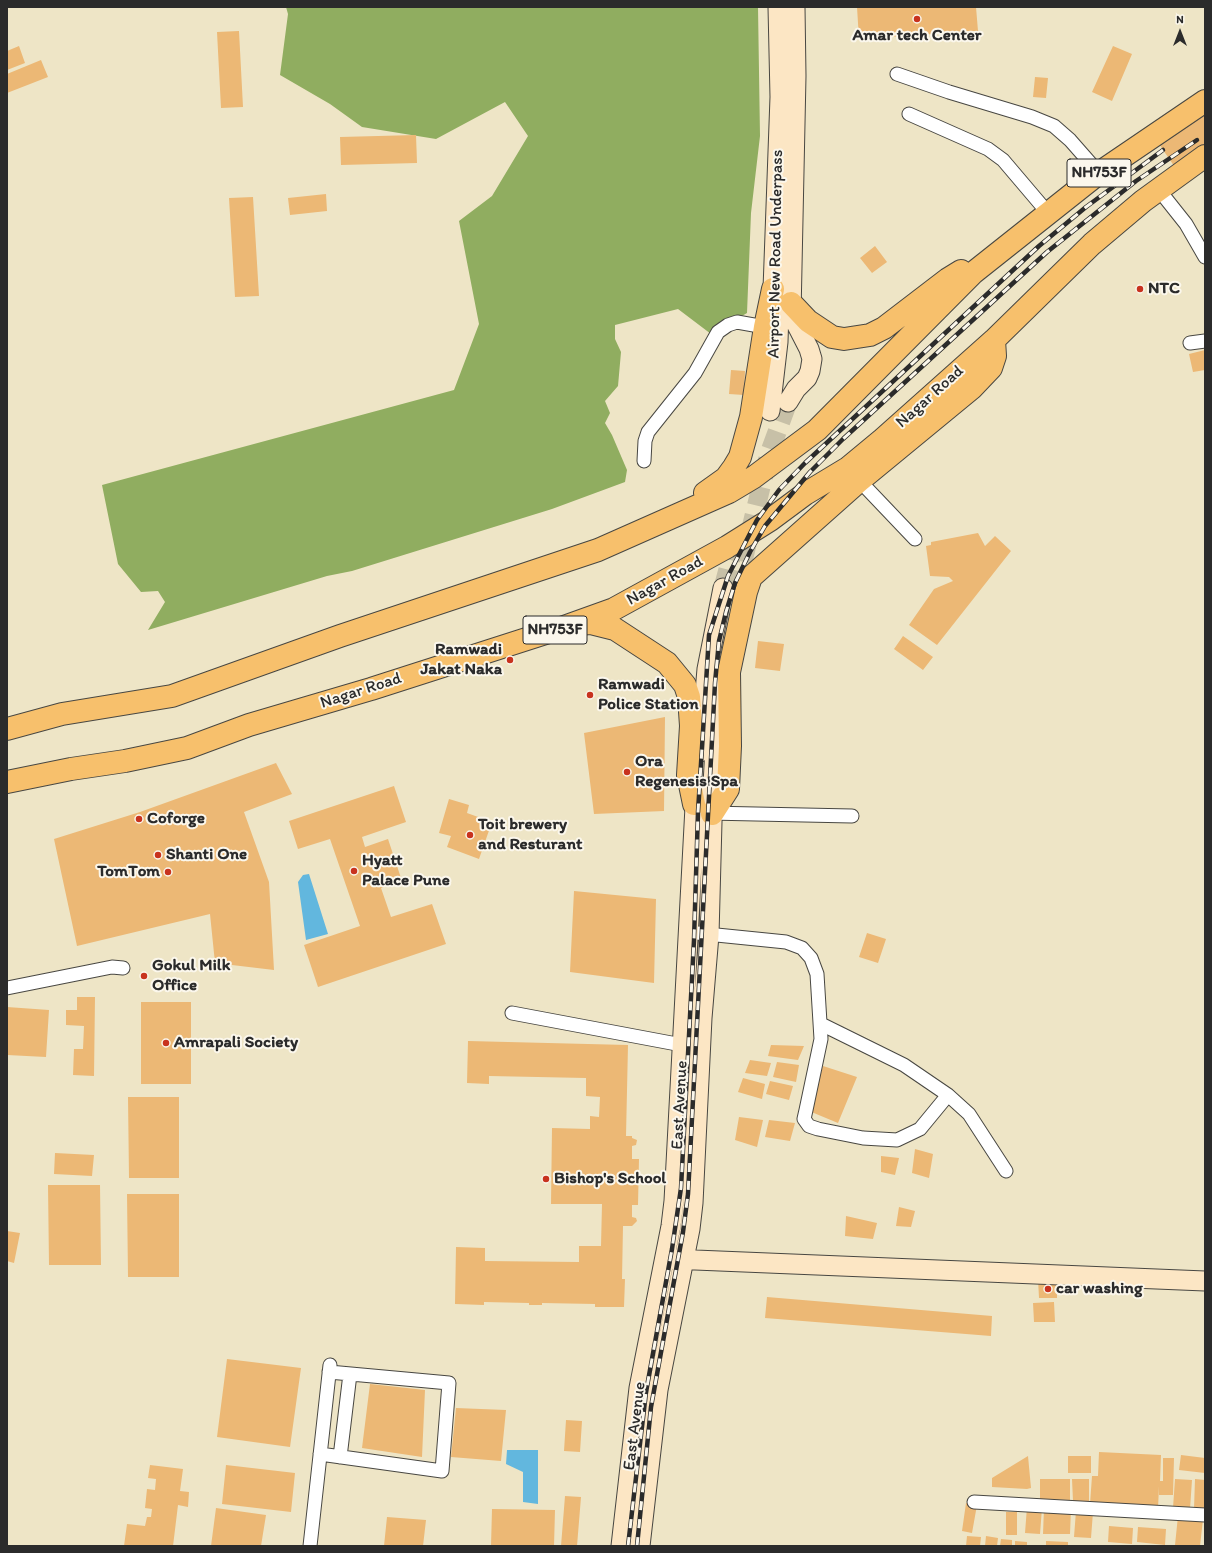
<!DOCTYPE html>
<html>
<head>
<meta charset="utf-8">
<style>
  body { margin:0 }
  #map { position:relative; width:1212px; height:1553px; overflow:hidden; background:#eee5c6; font-family:Itim,sans-serif }
  canvas { display:block }
  .frame { position:absolute; inset:0; border:8px solid #2b2b2b; pointer-events:none }
  .north { position:absolute; left:1160px; top:12px; width:40px; height:40px; -webkit-text-stroke:3px #fbf7ec; paint-order:stroke; rotate:0deg; font-size:11px; font-weight:700; line-height:16px; text-align:center; color:#2b2b2b }
  .north::after { content:''; display:block; margin:auto; width:14px; height:18px; background:#2b2b2b; clip-path:polygon(50% 0,100% 100%,50% 72%,0 100%) }
</style>
</head>
<body>
<div id="map">
<canvas width="1212" height="1553"></canvas>
<div class="frame"></div>
<div class="north">N</div>
</div>
<script>
const ctx = document.querySelector('canvas').getContext('2d');
ctx.lineJoin = 'round';
function fillPath(path, color) {
  ctx.fillStyle = color;
  ctx.fill(path, 'evenodd');
}
function poly(rows) {
  const path = new Path2D();
  for (const r of rows) {
    path.moveTo(r[0], r[1]);
    for (let i = 2; i < r.length; i += 2) path.lineTo(r[i], r[i + 1]);
  }
  return path;
}
function trace(path, color, width, dash) {
  ctx.strokeStyle = color;
  ctx.lineWidth = width;
  ctx.lineCap = dash ? 'butt' : 'round';
  ctx.setLineDash(dash || []);
  ctx.stroke(path);
}
function write(font, color, halo, rows, align = 'center') {
  ctx.font = font + ' Itim,sans-serif';
  ctx.lineWidth = 4;
  ctx.setLineDash([]);
  ctx.textBaseline = 'middle';
  ctx.strokeStyle = halo;
  ctx.fillStyle = color;
  for (const [text, x, y, turn = 0] of rows) {
    ctx.save();
    ctx.translate(x, y);
    ctx.rotate((+turn || 0) * Math.PI / 180);
    ctx.textAlign = isNaN(turn) ? turn : align;
    if (halo) ctx.strokeText(text, 0, 0);
    ctx.fillText(text, 0, 0);
    ctx.restore();
  }
}
fillPath(poly([
  [286,7,758,7,760,136,751,213,747,313,711,334,678,309,615,325,615,339,621,352,618,386,605,401,610,413,605,423,612,435,627,470,625,482,552,509,352,571,327,576,148,630,165,602,158,591,141,592,118,564,102,485,454,390,479,324,459,221,492,196,528,136,505,102,436,139,362,127,330,104,280,75,288,14]
]), '#90ad60');
fillPath(poly([
  [309,874,328,934,306,940,298,882,303,875],
  [507,1450,538,1450,538,1504,523,1502,523,1472,506,1464]
]), '#62b7de');
fillPath(poly([
  [857,7,976,7,978,31,859,39],
  [239,31,243,107,221,108,217,32],
  [19,46,25,63,7,70,7,51],
  [1113,46,1132,54,1112,101,1092,92],
  [41,60,48,77,7,93,7,74],
  [1035,77,1048,78,1046,98,1033,97],
  [1205,93,1205,159,1181,176,1150,131],
  [416,135,417,163,341,165,340,137],
  [326,194,327,211,290,215,288,198],
  [253,197,259,296,235,297,229,198],
  [875,246,887,262,872,273,860,258],
  [1205,350,1205,370,1193,372,1189,354],
  [731,370,745,371,744,395,729,394],
  [978,533,985,546,995,536,1011,551,937,645,909,625,934,589,953,581,949,577,930,576,926,546,931,545,931,542],
  [903,636,933,657,923,670,894,649],
  [758,641,784,644,780,671,755,668],
  [665,717,664,811,594,814,584,733],
  [276,763,292,794,244,812,269,882,274,970,215,963,210,914,77,946,54,839,140,812],
  [394,786,406,822,362,837,365,847,388,839,402,881,381,888,391,917,432,904,446,944,318,987,304,945,360,926,330,839,298,849,289,821],
  [449,799,469,805,467,813,492,822,479,859,447,847,451,836,439,833],
  [574,891,656,899,654,983,570,972],
  [867,933,886,939,878,963,859,957],
  [77,997,95,997,94,1076,73,1075,74,1049,83,1049,84,1026,66,1025,66,1010,77,1010],
  [141,1002,191,1002,191,1084,141,1084],
  [7,1007,49,1010,46,1057,7,1055],
  [468,1041,628,1045,626,1136,632,1136,632,1138,637,1140,636,1145,632,1146,632,1159,639,1159,638,1205,632,1205,632,1217,636,1218,637,1221,632,1226,623,1226,622,1279,625,1279,624,1307,595,1307,595,1304,542,1303,542,1305,529,1305,529,1303,484,1302,484,1305,455,1304,456,1247,485,1248,485,1261,579,1262,579,1246,601,1246,602,1204,551,1204,552,1128,590,1129,590,1116,599,1117,600,1097,586,1096,586,1078,489,1076,489,1084,467,1083],
  [771,1045,804,1046,798,1060,768,1056],
  [750,1060,771,1063,767,1076,745,1073],
  [777,1062,799,1065,796,1082,773,1077],
  [823,1066,857,1077,838,1123,809,1111],
  [743,1078,765,1084,762,1099,738,1092],
  [770,1081,793,1086,789,1100,766,1094],
  [128,1097,179,1097,179,1178,129,1178],
  [739,1117,763,1120,757,1147,735,1140],
  [769,1120,795,1123,790,1141,765,1137],
  [915,1149,933,1154,929,1178,912,1173],
  [55,1153,94,1155,92,1176,54,1174],
  [881,1156,899,1158,895,1175,881,1172],
  [48,1185,100,1185,101,1265,49,1265],
  [127,1194,179,1194,179,1277,128,1277],
  [899,1207,915,1211,911,1227,896,1226],
  [846,1216,877,1223,873,1239,845,1236],
  [7,1231,20,1233,14,1263,7,1261],
  [1038,1279,1057,1279,1057,1298,1039,1298],
  [767,1297,992,1316,991,1336,765,1318],
  [1054,1302,1055,1322,1034,1322,1033,1303],
  [227,1359,301,1368,290,1447,217,1437],
  [370,1384,425,1390,422,1457,362,1448],
  [456,1408,506,1410,501,1461,451,1457],
  [566,1420,582,1421,580,1452,564,1451],
  [1099,1452,1161,1455,1160,1481,1163,1481,1163,1458,1174,1458,1173,1495,1159,1495,1159,1486,1158,1509,1090,1504,1092,1476,1098,1476],
  [1181,1455,1205,1458,1205,1473,1179,1470],
  [1028,1456,1031,1488,1027,1489,992,1487,992,1478],
  [1068,1456,1091,1456,1091,1473,1068,1473],
  [150,1465,183,1469,180,1491,189,1492,188,1507,178,1505,173,1546,124,1546,127,1524,145,1526,147,1517,151,1517,152,1509,145,1508,147,1489,155,1490,156,1479,148,1478],
  [226,1465,295,1473,291,1512,222,1504],
  [1040,1479,1070,1479,1070,1500,1040,1499],
  [1072,1479,1089,1479,1089,1501,1073,1501],
  [1175,1479,1192,1480,1190,1509,1173,1508],
  [1195,1479,1205,1480,1205,1510,1194,1509],
  [565,1496,581,1497,577,1546,561,1546],
  [966,1503,977,1505,972,1533,962,1531],
  [1027,1507,1042,1508,1040,1534,1025,1533],
  [216,1508,266,1515,261,1546,211,1546],
  [1044,1508,1071,1508,1070,1534,1043,1534],
  [492,1509,555,1510,554,1546,491,1546],
  [1076,1511,1093,1512,1091,1538,1074,1537],
  [1006,1512,1017,1512,1017,1535,1006,1535],
  [1178,1516,1203,1519,1200,1546,1175,1545],
  [387,1517,426,1520,423,1546,384,1546],
  [1109,1526,1133,1528,1132,1544,1108,1542],
  [1138,1527,1166,1529,1165,1545,1137,1542],
  [967,1536,981,1537,980,1546,966,1546],
  [986,1536,998,1538,997,1546,985,1546],
  [1001,1539,1012,1540,1012,1546,1000,1546],
  [1015,1541,1027,1542,1027,1546,1015,1546],
  [1046,1541,1068,1542,1068,1546,1046,1546]
]), '#ecb875');
trace(poly([
  [723,588,735,543],
  [736,590,769,454,788,402]
]), '#c7c0a7', 19, [19, 10]);
const street = poly([
  [897,74,949,92,1032,117,1054,126,1070,140,1099,173],
  [909,114,988,149,1003,160,1048,213],
  [1159,190,1186,224,1205,257],
  [1190,343,1205,341],
  [644,461,645,441,648,432,695,373,718,332,728,325,737,322,765,327],
  [855,476,915,539],
  [708,813,852,816],
  [687,932,786,942,802,948,811,958,817,974,821,1039,806,1110,804,1119,809,1126,818,1129,863,1138,897,1140,920,1129,948,1095],
  [7,988,112,967,123,968],
  [512,1013,682,1045],
  [821,1024,904,1065,948,1095,969,1114,1006,1171],
  [320,1454,442,1471,449,1383,329,1372],
  [340,1457,350,1374],
  [974,1502,1205,1515],
  [310,1546,330,1365]
]);
const secondary = poly([
  [788,402,796,389,807,378,810,371,812,359,809,349,791,314,796,76,795,7],
  [770,411,778,342,779,311,773,289,780,97,778,7],
  [700,752,707,669,723,588],
  [671,1259,1205,1281],
  [621,1546,639,1388,671,1226,674,1201,696,788],
  [640,1546,658,1390,690,1229,693,1203,702,1018,709,935,713,784,719,677]
]);
const highway = poly([
  [791,303,808,321,832,337,844,339,870,335,884,328,948,279,961,271],
  [705,493,726,478,734,467,740,457,751,417,765,327,773,289],
  [578,624,591,623,615,629,667,663,685,685,689,697,691,726,688,775,694,804],
  [7,729,62,714,172,696,340,636,598,550,729,492,754,477,817,430,973,273,1099,173,1205,101],
  [7,782,71,769,125,761,187,748,249,725,371,689,561,628,614,609,727,547,770,520,805,494,848,468,883,439,994,340,1092,244,1143,201,1205,156],
  [712,814,728,789,730,746,729,672,746,592,751,577,859,481,972,388,991,368,995,356,994,340]
]);
trace(street, '#484742', 15);
trace(secondary, '#484742', 21);
trace(highway, '#484742', 24);
trace(street, '#fff', 13);
trace(secondary, '#fce6c4', 19);
trace(highway, '#f7c06c', 22);
const rail = poly([
  [628,1546,646,1392,672,1249,681,1188,694,940,698,812,709,635,728,576,757,520,779,490,805,463,1039,246,1086,207,1163,150],
  [637,1546,651,1407,683,1232,688,1194,715,683,719,641,726,612,735,583,750,552,765,526,810,472,843,439,1047,252,1136,181,1197,140]
]);
trace(rail, '#2b2b2b', 4.5);
trace(rail, '#fbf7ec', 3, [9]);
for (const [x, y, r, color] of [
  [917,19,4,"#c8321e"],
  [1140,289,4,"#c8321e"],
  [510,660,4,"#c8321e"],
  [590,695,4,"#c8321e"],
  [627,772,4,"#c8321e"],
  [139,819,4,"#c8321e"],
  [470,835,4,"#c8321e"],
  [158,855,4,"#c8321e"],
  [354,871,4,"#c8321e"],
  [168,872,4,"#c8321e"],
  [144,976,4,"#c8321e"],
  [166,1043,4,"#c8321e"],
  [546,1179,4,"#c8321e"],
  [1048,1289,4,"#c8321e"]
]) {
  const dot = new Path2D();
  dot.arc(x, y, r, 0, 2 * Math.PI);
  ctx.fillStyle = color;
  ctx.fill(dot);
  trace(dot, '#fbf7ec', 1.5);
}
for (const [x, y, w] of [
  [1099,173,64],
  [555,630,64]
]) {
  const box = new Path2D();
  box.roundRect(x - w / 2, y - 14, w, 28, 3);
  ctx.fillStyle = '#fbf7ec';
  ctx.fill(box);
  trace(box, '#2b2b2b', 1);
}
write('bold 16px', '#2b2b2b', null, [
  ["NH753F",1099,173],
  ["NH753F",555,630]
]);
write('bold 17px', '#2b2b2b', '#fbf7ec', [
  ["Amar tech Center",917,36,"center"],
  ["NTC",1148,289],
  ["Ramwadi",502,650,"right"],
  ["Jakat Naka",502,670,"right"],
  ["Ramwadi",598,685],
  ["Police Station",598,705],
  ["Ora",635,762],
  ["Regenesis Spa",635,782],
  ["Coforge",147,819],
  ["Toit brewery",478,825],
  ["and Resturant",478,845],
  ["Shanti One",166,855],
  ["Hyatt",362,861],
  ["Palace Pune",362,881],
  ["TomTom",160,872,"right"],
  ["Gokul Milk",152,966],
  ["Office",152,986],
  ["Amrapali Society",174,1043],
  ["Bishop's School",554,1179],
  ["car washing",1056,1289]
], 'left');
write('17px', '#2b2b2b', '#fbf7ec', [
  ["Airport New Road Underpass",776,254,-89],
  ["Nagar Road",930,397,-42],
  ["Nagar Road",665,581,-29],
  ["Nagar Road",361,691,-18],
  ["East Avenue",680,1105,-87],
  ["East Avenue",635,1426,-83]
]);
</script>
</body>
</html>
